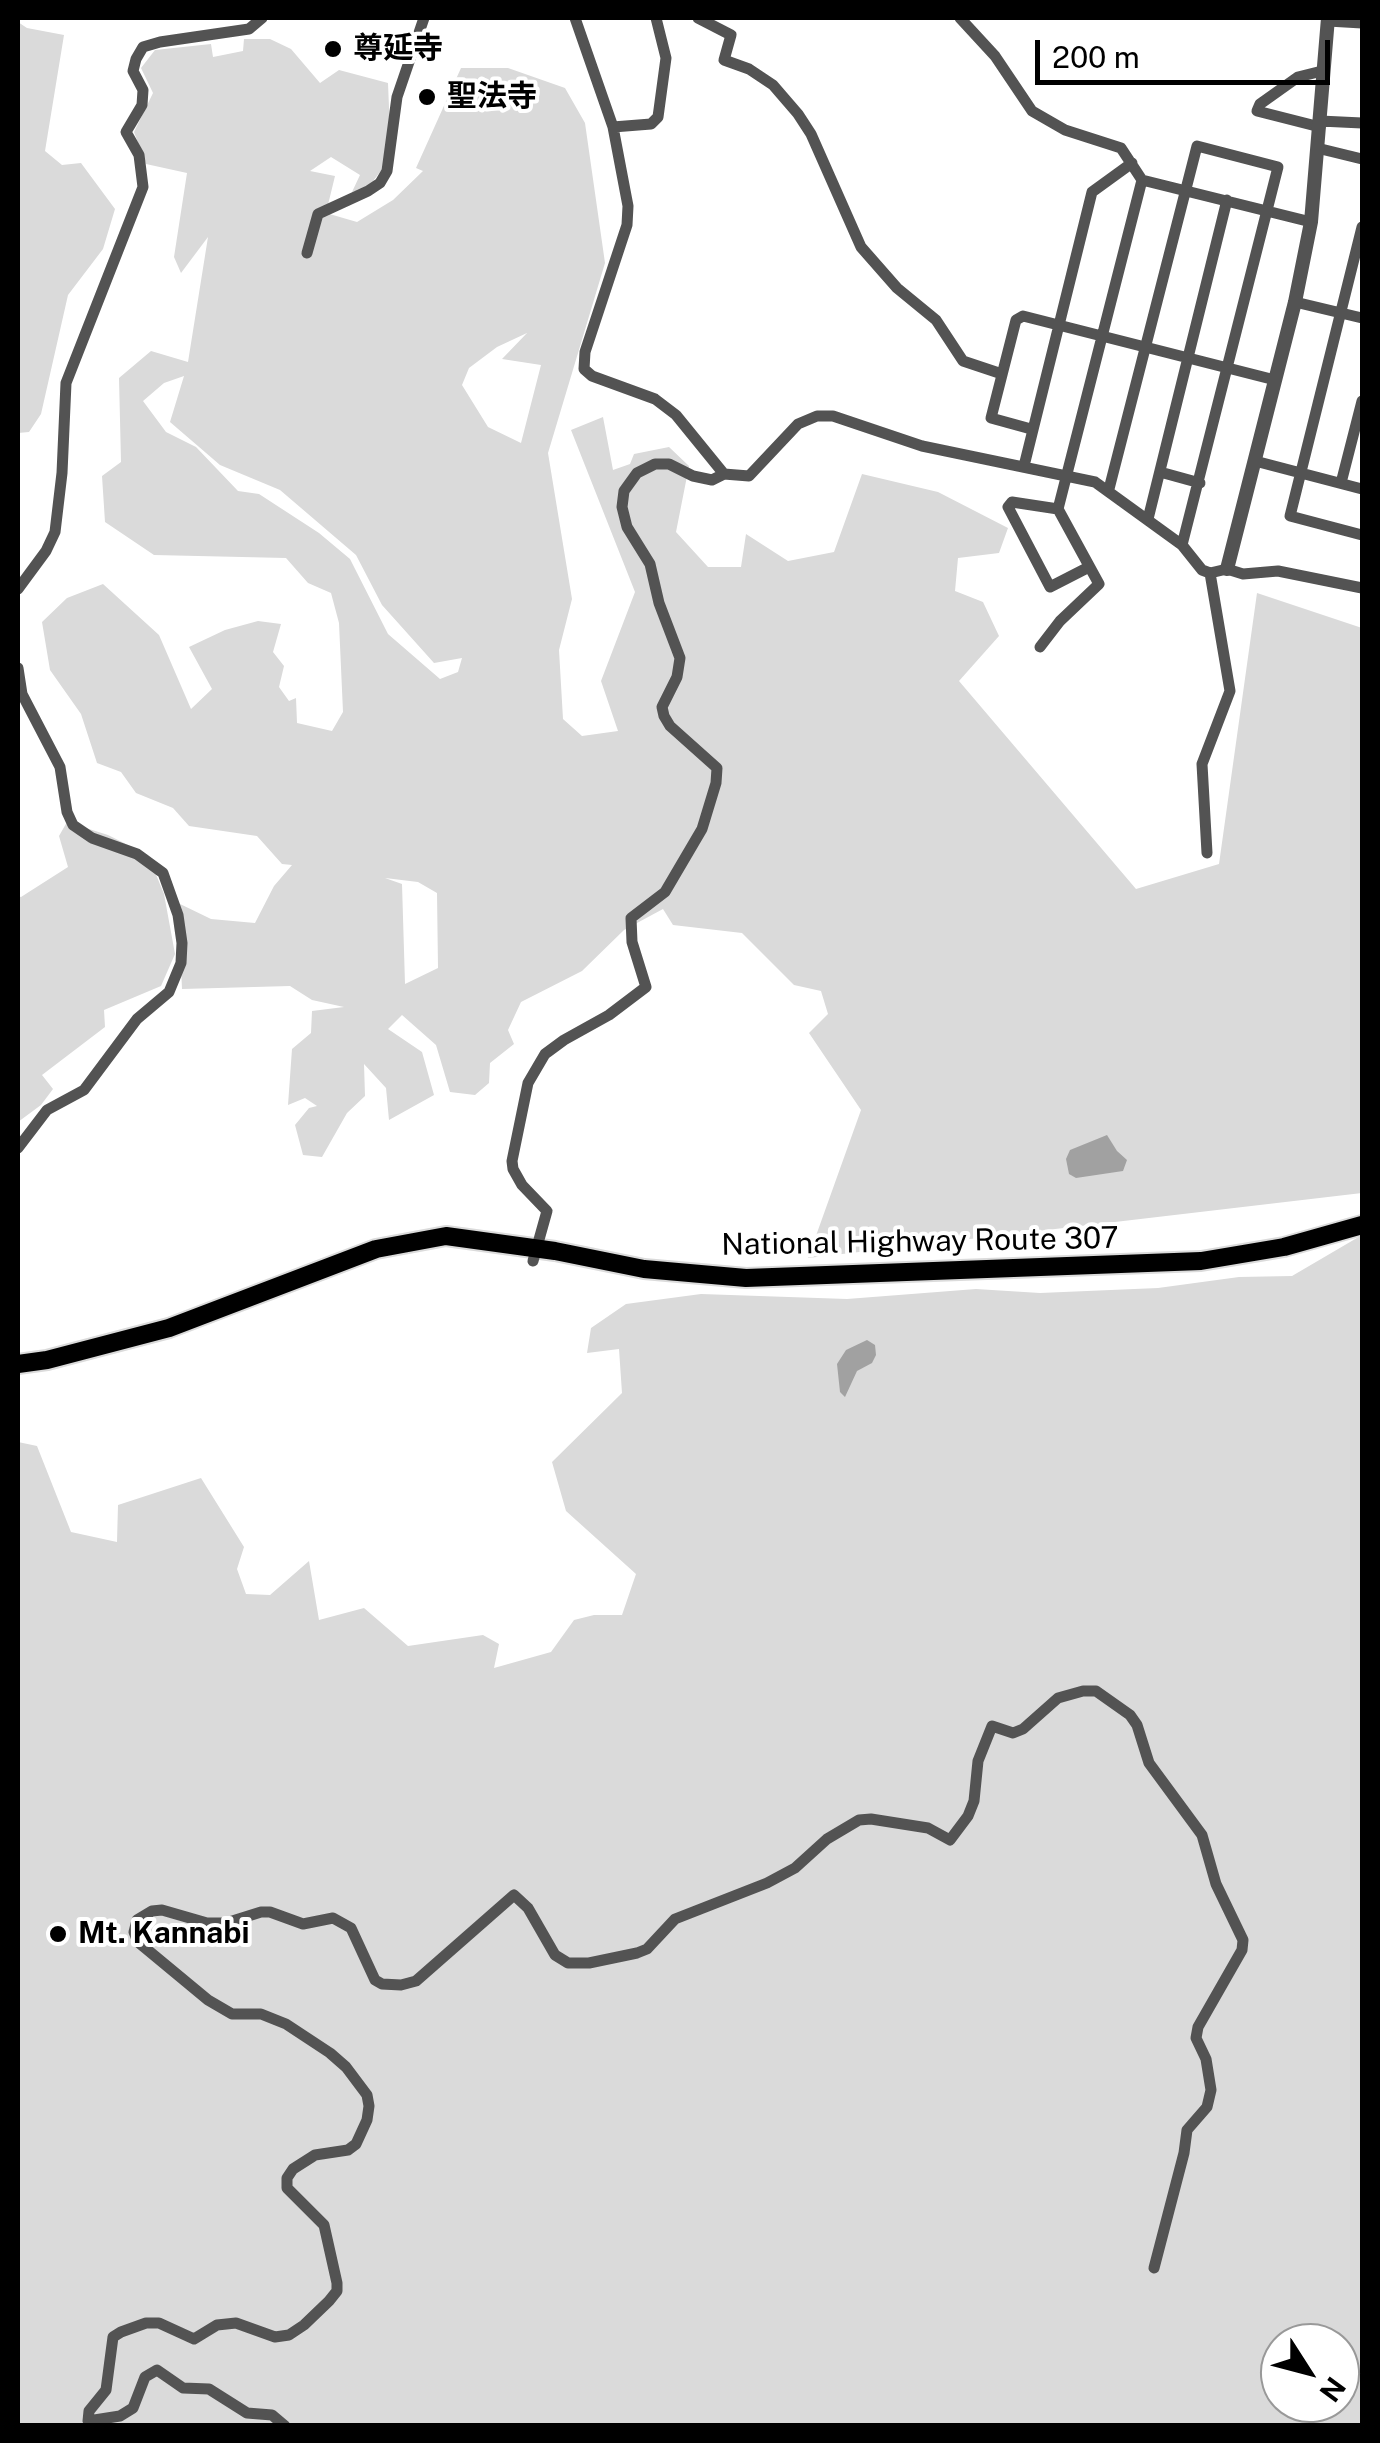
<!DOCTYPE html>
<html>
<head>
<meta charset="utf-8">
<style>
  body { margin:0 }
  #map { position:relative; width:1380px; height:2443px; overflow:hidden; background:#fff; font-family:"Public Sans",sans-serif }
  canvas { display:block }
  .frame { position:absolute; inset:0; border:20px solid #000; pointer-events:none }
  .north { position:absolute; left:1260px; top:2323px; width:100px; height:100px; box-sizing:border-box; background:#fff; border:2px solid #999; border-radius:50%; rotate:126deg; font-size:28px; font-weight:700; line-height:40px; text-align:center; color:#000 }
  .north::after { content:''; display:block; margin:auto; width:35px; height:45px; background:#000; clip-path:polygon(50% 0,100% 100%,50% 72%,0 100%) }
  .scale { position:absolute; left:1035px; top:40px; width:295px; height:45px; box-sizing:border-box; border:5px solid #000; border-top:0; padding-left:12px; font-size:30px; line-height:35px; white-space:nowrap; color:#000; -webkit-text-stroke:8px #fff; paint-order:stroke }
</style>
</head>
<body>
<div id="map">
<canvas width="1380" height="2443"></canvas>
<div class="frame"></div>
<div class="north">N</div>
<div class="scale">200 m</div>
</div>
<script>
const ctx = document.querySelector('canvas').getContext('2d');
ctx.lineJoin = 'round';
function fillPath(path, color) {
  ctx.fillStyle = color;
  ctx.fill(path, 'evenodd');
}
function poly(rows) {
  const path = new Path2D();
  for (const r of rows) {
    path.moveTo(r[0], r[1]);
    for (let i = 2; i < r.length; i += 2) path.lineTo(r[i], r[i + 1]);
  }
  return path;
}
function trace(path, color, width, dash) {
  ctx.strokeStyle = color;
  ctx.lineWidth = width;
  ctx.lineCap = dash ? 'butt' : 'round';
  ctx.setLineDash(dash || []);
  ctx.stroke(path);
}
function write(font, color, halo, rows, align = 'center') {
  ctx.font = font + ' "Public Sans","Noto Sans JP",sans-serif';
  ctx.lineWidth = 8;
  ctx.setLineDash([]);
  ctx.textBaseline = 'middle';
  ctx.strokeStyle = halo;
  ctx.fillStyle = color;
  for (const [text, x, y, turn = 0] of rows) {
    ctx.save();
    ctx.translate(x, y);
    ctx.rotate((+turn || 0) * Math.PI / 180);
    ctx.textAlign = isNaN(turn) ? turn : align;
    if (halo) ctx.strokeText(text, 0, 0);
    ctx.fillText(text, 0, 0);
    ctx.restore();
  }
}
fillPath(poly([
  [18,22,27,28,64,35,45,151,62,165,81,163,115,209,103,249,68,295,41,414,29,432,18,433],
  [244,39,270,39,291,49,320,83,339,70,388,83,391,157,368,188,352,192,360,175,331,157,310,171,335,176,326,213,357,222,393,200,423,171,416,168,461,68,508,68,565,88,585,123,605,263,548,453,572,599,559,650,563,719,582,736,618,731,601,681,635,592,571,430,603,417,613,470,630,464,634,454,669,447,689,466,676,532,708,567,741,567,746,534,788,561,834,552,862,474,938,492,1008,528,999,553,958,558,955,591,983,602,999,636,959,681,1136,889,1219,864,1257,593,1362,628,1362,1193,808,1258,861,1110,809,1033,828,1014,821,991,794,985,742,933,673,925,663,909,624,930,582,971,521,1002,508,1030,514,1044,490,1063,489,1083,475,1095,450,1092,436,1045,402,1015,388,1029,422,1052,434,1095,389,1120,386,1088,364,1064,365,1096,347,1113,322,1157,303,1155,295,1125,309,1108,317,1106,305,1098,288,1105,292,1049,311,1033,312,1011,344,1007,312,1000,290,986,182,989,178,903,211,919,255,923,274,886,292,865,282,864,257,836,189,826,173,808,136,793,121,772,97,763,81,714,50,670,42,622,67,598,103,584,159,635,191,709,212,689,189,647,225,630,258,621,281,624,273,652,284,666,279,687,289,701,296,698,297,723,332,731,343,712,339,623,331,593,308,583,286,558,154,555,105,522,102,476,121,462,119,378,151,351,188,362,208,237,181,273,174,257,187,173,146,164,134,132,153,93,141,68,155,50,211,44,213,57,243,51],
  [527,333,502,359,541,365,521,443,488,427,462,385,469,368,497,347],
  [184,376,170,422,220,465,280,490,356,555,382,605,434,663,462,658,458,672,440,679,388,634,350,559,319,533,259,494,238,491,196,447,166,432,143,401,164,383],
  [385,878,418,882,437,893,438,968,405,984,402,884],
  [67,822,108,835,148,855,164,894,175,954,161,986,104,1010,105,1027,42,1075,53,1089,41,1105,18,1122,18,896,21,897,68,867,59,836],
  [1362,1235,1362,2425,18,2425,18,1442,37,1446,71,1532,117,1542,118,1505,201,1478,244,1547,237,1569,246,1594,270,1595,309,1561,319,1620,364,1608,408,1646,483,1635,499,1644,494,1668,551,1652,574,1620,594,1615,622,1615,636,1574,566,1511,552,1462,622,1393,619,1349,587,1353,591,1328,626,1304,701,1294,847,1299,976,1289,1040,1293,1158,1288,1239,1277,1292,1276],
  [1280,2343,1340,2343,1340,2403,1280,2403]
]), '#dadada');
fillPath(poly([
  [1107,1135,1117,1151,1127,1160,1123,1171,1076,1178,1069,1174,1066,1159,1070,1150],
  [867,1340,875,1345,876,1355,872,1363,857,1371,845,1397,840,1392,837,1364,846,1350]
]), '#a1a1a1');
const trunk = poly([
  [18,1364,47,1360,169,1328,376,1249,446,1236,555,1251,644,1269,746,1278,1201,1261,1284,1247,1362,1225]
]);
trace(trunk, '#dbdbdb', 22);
trace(poly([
  [575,18,613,127,628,206,627,225,585,352,584,369,592,376,655,399,676,415,724,474],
  [698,18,731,35,724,60,749,69,773,85,798,114,811,134,861,247,897,288,936,320,963,361,1002,374],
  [960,18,995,56,1032,111,1065,130,1121,148,1142,180,1058,509,1099,584,1060,621,1040,647],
  [1328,21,1362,23],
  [1320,121,1362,123],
  [613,127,651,124,658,117,666,58,656,18],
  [1320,127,1257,111,1260,104,1298,77,1322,71],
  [1317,148,1362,159],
  [1142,180,1311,222],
  [1362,227,1290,516,1362,535],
  [307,253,318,214,368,191,380,183,387,171,397,97,424,18],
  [1295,302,1362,318],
  [1031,429,991,418,1016,320,1023,316,1275,380],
  [1255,461,1362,489],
  [1024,466,1092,192,1132,163],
  [1160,472,1200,483],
  [1341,483,1362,401],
  [1109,489,1197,146,1278,167,1182,545],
  [1058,509,1012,502,1008,507,1050,587,1089,567],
  [1148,519,1227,200],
  [18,589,46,551,55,532,62,473,66,383,143,187,139,155,126,132,142,105,143,90,133,71,136,59,143,47,160,42,249,29,262,18],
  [18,668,22,694,60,767,67,812,73,825,92,838,137,854,163,873,178,915,182,943,181,963,169,992,137,1019,84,1090,47,1110,18,1148],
  [1207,853,1202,764,1230,691,1210,573],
  [533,1261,547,1211,522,1185,513,1169,512,1161,528,1083,545,1054,564,1040,609,1015,646,987,632,942,631,918,665,892,702,829,716,783,717,768,670,726,664,716,662,707,677,677,680,658,659,603,650,564,627,527,622,507,624,491,637,473,655,464,669,464,693,476,712,480,724,474,749,476,798,424,817,416,833,416,922,446,1095,482,1182,545,1202,570,1210,573,1227,569,1243,574,1278,571,1362,588],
  [285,2426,272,2415,247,2413,209,2389,183,2388,157,2370,145,2377,133,2408,120,2416,88,2421,89,2411,106,2390,113,2337,121,2332,146,2323,159,2323,194,2339,217,2325,236,2323,275,2337,289,2335,304,2325,329,2301,337,2291,337,2283,324,2225,287,2188,287,2178,293,2169,315,2155,348,2150,356,2144,367,2120,369,2106,367,2095,346,2067,330,2053,286,2024,261,2014,232,2014,208,2000,138,1942,134,1932,137,1920,152,1911,162,1910,207,1923,226,1923,261,1912,270,1912,303,1924,333,1918,351,1928,375,1980,382,1984,401,1985,416,1981,514,1895,528,1908,555,1955,568,1963,589,1963,637,1953,647,1949,675,1919,767,1883,795,1868,827,1839,859,1820,871,1819,928,1828,950,1840,968,1816,974,1801,978,1761,992,1726,1013,1733,1023,1729,1058,1698,1083,1691,1096,1691,1130,1715,1137,1725,1149,1763,1202,1835,1216,1884,1243,1940,1242,1950,1198,2027,1196,2038,1206,2059,1211,2090,1207,2107,1187,2130,1184,2153,1154,2268]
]), '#535353', 11);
trace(poly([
  [1227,569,1295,302,1311,222,1328,18]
]), '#535353', 14);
trace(trunk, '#000', 18);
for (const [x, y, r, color] of [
  [333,49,10,"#000"],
  [427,97,10,"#000"],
  [58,1934,10,"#000"]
]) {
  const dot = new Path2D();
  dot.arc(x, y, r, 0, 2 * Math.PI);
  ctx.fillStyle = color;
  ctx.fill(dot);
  trace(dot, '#fff', 4);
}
write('bold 30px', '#000', '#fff', [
  ["尊延寺",353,49],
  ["聖法寺",447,97],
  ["Mt. Kannabi",78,1934]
], 'left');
write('30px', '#000', '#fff', [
  ["National Highway Route 307",920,1242,-1]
]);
</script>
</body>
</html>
